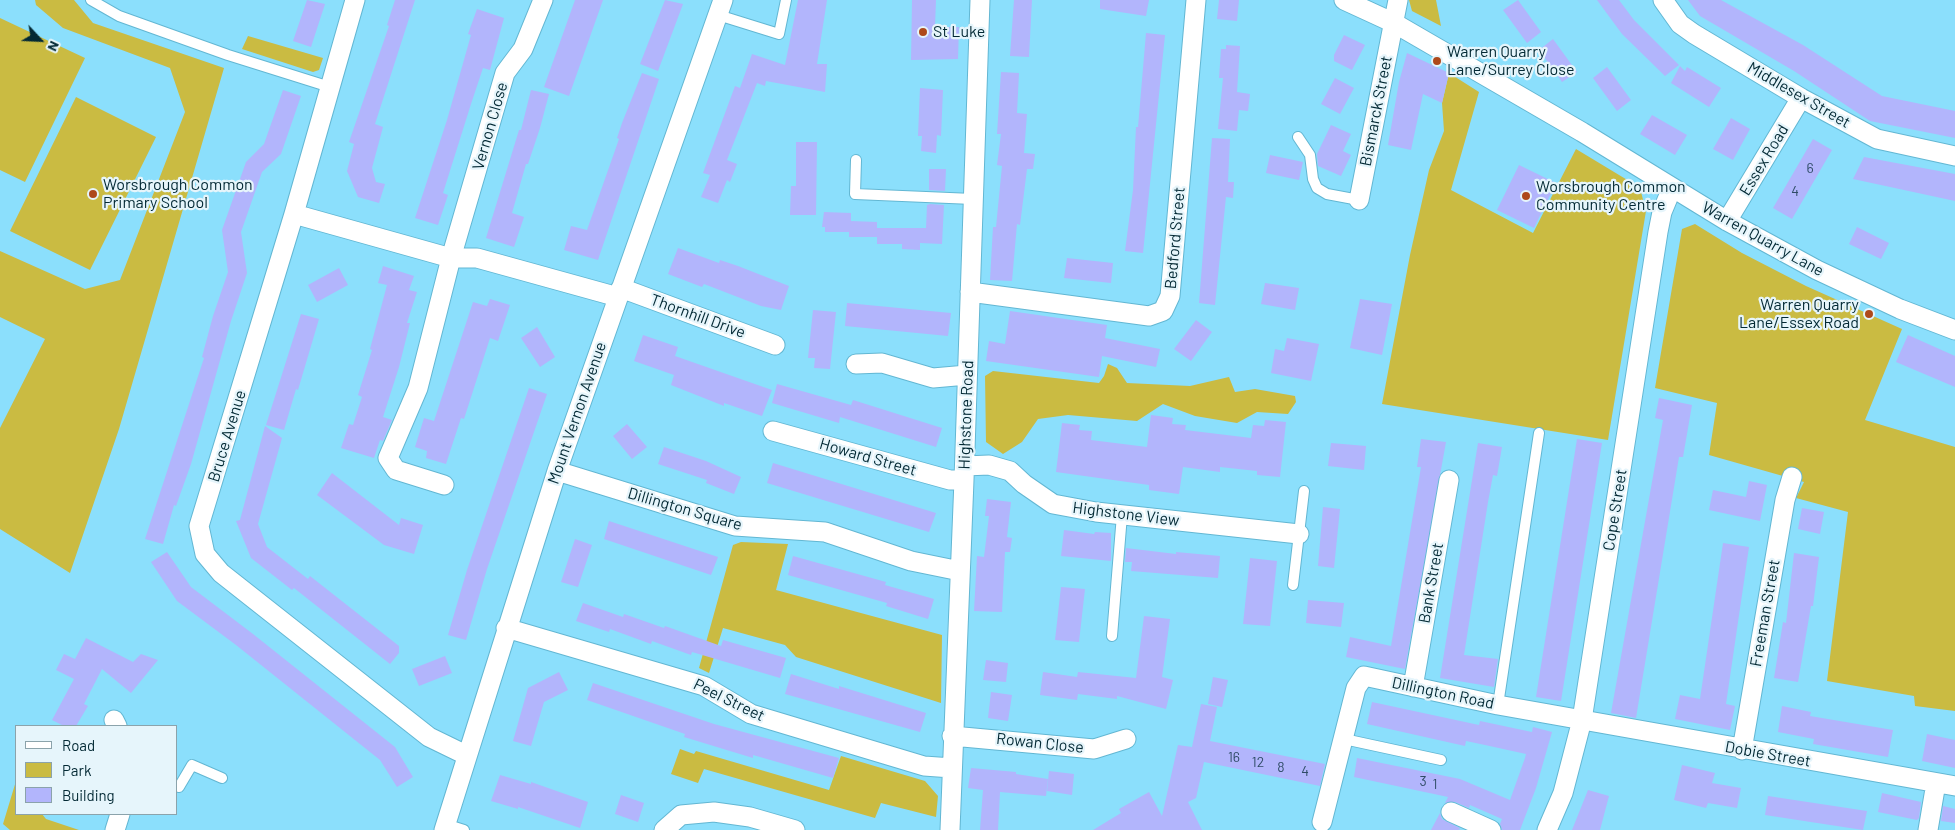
<!DOCTYPE html>
<html>
<head>
<meta charset="utf-8">
<style>
  body { margin:0 }
  #map { position:relative; width:1955px; height:830px; overflow:hidden; background:#8bdffc; font-family:Barlow,sans-serif }
  canvas { display:block }
  .legend { position:absolute; left:15px; top:725px; width:162px; height:90px; box-sizing:border-box; background:#e6f5fb; border:1px solid #8ba3ab; margin:0; padding:6px 9px; list-style:none; font-size:15px; color:#032934 }
  .legend li { display:flex; align-items:center; gap:10px; height:25px }
  .legend b { width:25px; border:1px solid #8ba3ab }
  .north { position:absolute; left:15px; top:15px; width:50px; height:50px; -webkit-text-stroke:4px #e6f5fb; paint-order:stroke; rotate:115deg; font-size:14px; font-weight:700; line-height:20px; text-align:center; color:#032934 }
  .north::after { content:''; display:block; margin:auto; width:18px; height:22px; background:#032934; clip-path:polygon(50% 0,100% 100%,50% 72%,0 100%) }
</style>
</head>
<body>
<div id="map">
<canvas width="1955" height="830"></canvas>
<ul class="legend">
<li><b style="height:6px;background:#fff"></b>Road</li>
<li><b style="height:14px;background:#cabb42"></b>Park</li>
<li><b style="height:14px;background:#b2b5fc"></b>Building</li>
</ul>
<div class="north">N</div>
</div>
<script>
const ctx = document.querySelector('canvas').getContext('2d');
ctx.lineJoin = 'round';
function fillPath(path, color) {
  ctx.fillStyle = color;
  ctx.fill(path, 'evenodd');
}
function poly(rows) {
  const path = new Path2D();
  for (const r of rows) {
    path.moveTo(r[0], r[1]);
    for (let i = 2; i < r.length; i += 2) path.lineTo(r[i], r[i + 1]);
  }
  return path;
}
function trace(path, color, width, dash) {
  ctx.strokeStyle = color;
  ctx.lineWidth = width;
  ctx.lineCap = dash ? 'butt' : 'round';
  ctx.setLineDash(dash || []);
  ctx.stroke(path);
}
function write(font, color, halo, rows, align = 'center') {
  ctx.font = font + ' Barlow,sans-serif';
  ctx.lineWidth = 4.5;
  ctx.setLineDash([]);
  ctx.textBaseline = 'middle';
  ctx.strokeStyle = halo;
  ctx.fillStyle = color;
  for (const [text, x, y, turn = 0] of rows) {
    ctx.save();
    ctx.translate(x, y);
    ctx.rotate((+turn || 0) * Math.PI / 180);
    ctx.textAlign = isNaN(turn) ? turn : align;
    if (halo) ctx.strokeText(text, 0, 0);
    ctx.fillText(text, 0, 0);
    ctx.restore();
  }
}
fillPath(poly([
  [35,0,74,0,93,23,224,68,119,429,70,573,0,529,0,428,45,339,0,317,0,251,85,289,120,280,185,112,170,68,63,28,36,5],
  [1409,0,1436,0,1441,26,1412,11],
  [0,18,85,58,25,182,0,170],
  [248,36,323,58,319,70,313,72,242,49],
  [1449,73,1479,92,1451,190,1533,233,1576,149,1629,181,1641,192,1646,211,1608,440,1382,404,1410,255,1429,170,1444,131,1442,103],
  [76,97,156,137,90,270,10,231],
  [1695,224,1742,253,1806,286,1902,329,1865,420,1955,447,1955,711,1915,706,1914,696,1827,681,1848,512,1796,498,1804,482,1709,455,1717,403,1655,388,1682,229],
  [1108,364,1117,368,1127,383,1190,386,1229,377,1235,392,1255,389,1295,396,1296,402,1288,414,1257,412,1237,423,1195,416,1163,404,1137,421,1068,415,1038,419,1022,442,1003,454,986,442,985,376,993,371,1099,383,1104,376],
  [741,542,788,544,776,590,942,635,941,703,796,657,785,645,723,628,709,673,699,668,733,545],
  [680,749,694,754,696,751,829,790,841,756,925,781,938,796,936,817,881,803,875,818,704,769,698,783,671,774],
  [16,781,16,814,42,814,46,819,79,830,10,830,3,824]
]), '#cabb42');
fillPath(poly([
  [307,0,325,4,311,47,293,41],
  [395,0,415,0,375,124,383,127,372,168,376,182,385,184,379,203,358,197,347,171,354,144,349,142,389,26,387,25],
  [575,0,603,0,569,96,544,87],
  [665,0,683,4,658,71,640,64],
  [798,0,827,0,817,64,827,64,825,92,766,81,765,86,757,83,727,160,737,164,730,182,727,180,718,203,701,197,710,175,703,173,735,86,740,88,752,54,785,65],
  [912,0,936,0,935,27,959,27,958,59,911,60],
  [1014,0,1032,0,1029,57,1010,56],
  [1100,0,1149,0,1146,16,1100,9],
  [1219,0,1239,0,1237,21,1217,19],
  [1518,0,1541,32,1527,43,1503,10],
  [1597,0,1619,0,1634,20,1679,65,1665,76,1622,34],
  [1688,0,1721,0,1803,45,1882,96,1955,111,1955,138,1870,121,1794,71,1700,16],
  [477,9,504,18,490,70,483,68,471,104,443,193,448,195,438,225,415,218,447,120,471,35,468,34],
  [1146,33,1165,35,1143,253,1125,251,1133,190,1136,127,1138,127],
  [1344,35,1365,45,1352,70,1334,61,1334,55],
  [1553,39,1577,72,1562,82,1539,50],
  [1226,45,1240,46,1237,92,1250,94,1248,111,1239,110,1237,131,1218,129,1223,78,1219,78,1221,49,1226,49],
  [1407,53,1449,73,1442,103,1423,94,1411,150,1388,145,1399,82],
  [1680,66,1685,71,1687,67,1721,88,1709,107,1671,83],
  [1607,67,1631,100,1617,111,1593,78],
  [1001,72,1019,73,1017,113,1027,114,1024,153,1035,154,1033,169,1027,169,1020,225,1017,224,1012,281,990,280,993,227,996,227,1002,166,997,165,1001,134,997,134],
  [642,73,659,79,598,260,564,250,571,226,587,230,619,139,617,138,622,123],
  [1335,78,1354,88,1340,114,1321,104],
  [920,88,943,90,941,136,937,135,936,153,921,151,922,136,918,136],
  [283,90,301,96,281,154,262,172,241,232,247,273,231,321,191,464,176,506,174,505,163,544,145,539,204,358,202,357,213,316,228,272,222,230,246,162,264,144],
  [531,90,549,94,540,128,528,164,526,164,512,213,524,217,514,247,486,238,519,130,521,130],
  [1652,115,1687,135,1675,155,1640,134],
  [1731,118,1750,129,1733,160,1713,149],
  [1331,125,1351,134,1343,151,1351,155,1341,176,1318,166,1317,154],
  [1212,138,1230,139,1228,182,1234,182,1233,198,1226,197,1215,305,1199,303],
  [1813,139,1832,150,1792,219,1773,208],
  [796,142,817,142,816,215,790,215,791,186,796,186],
  [1270,155,1303,162,1299,180,1266,173],
  [1864,157,1955,174,1955,201,1853,179],
  [1519,165,1556,183,1534,228,1497,210],
  [929,169,946,169,945,191,929,190],
  [930,204,944,205,942,244,920,243,920,250,902,249,902,244,877,244,877,237,849,237,849,232,825,232,825,227,822,227,824,212,851,213,851,221,877,222,877,228,926,228,927,205],
  [1857,227,1889,243,1881,259,1849,244],
  [678,248,719,263,720,260,738,266,789,286,781,310,761,306,704,284,702,287,668,274],
  [1067,258,1113,263,1111,283,1064,278],
  [383,266,414,276,409,290,417,292,407,323,410,323,399,367,383,417,392,420,383,441,380,440,374,458,341,448,349,424,353,425,362,397,358,395,372,350,370,349,387,285,378,283],
  [339,268,348,285,317,302,308,285],
  [1265,283,1299,288,1295,310,1261,304],
  [490,299,510,305,498,341,490,338,464,419,461,418,446,464,426,458,427,451,415,447,424,418,434,421,473,302,487,306],
  [1360,299,1392,304,1382,355,1350,348],
  [847,303,951,313,948,336,845,326],
  [813,310,836,312,830,369,814,368,815,358,808,358],
  [1010,311,1107,325,1105,338,1160,349,1156,367,1102,356,1099,377,986,361,989,341,1005,344],
  [301,314,319,319,298,390,296,389,284,430,266,425],
  [1196,320,1212,332,1191,361,1174,349],
  [537,327,555,357,540,367,521,338],
  [643,335,678,347,675,356,772,390,762,416,724,403,724,406,671,385,674,375,634,361],
  [1908,335,1955,356,1955,387,1896,362],
  [1287,338,1319,344,1311,381,1271,373,1275,349,1284,351],
  [777,384,851,405,853,400,942,428,936,447,840,417,839,423,772,403],
  [529,388,547,394,487,569,466,640,448,635,467,570],
  [1659,398,1692,405,1683,457,1679,457,1636,718,1611,713,1663,420,1655,418],
  [1151,415,1173,418,1172,424,1186,425,1185,430,1251,438,1253,425,1264,426,1265,420,1286,422,1280,477,1257,475,1257,471,1220,467,1220,472,1183,467,1179,494,1149,490,1149,485,1056,472,1062,423,1080,425,1079,430,1092,431,1091,440,1147,447],
  [627,424,647,447,632,459,613,436],
  [265,426,282,438,258,524,267,547,308,579,310,576,399,646,399,653,390,664,294,588,292,590,251,558,236,521,240,520],
  [1421,439,1446,442,1405,669,1346,657,1350,637,1391,646,1421,467,1417,467],
  [1577,439,1602,443,1561,701,1536,697],
  [1331,443,1366,446,1364,470,1328,466],
  [1478,443,1502,447,1497,476,1493,475,1488,502,1464,655,1498,659,1494,687,1440,678],
  [664,447,706,461,741,477,734,494,706,483,707,480,658,464],
  [773,463,936,513,929,532,767,483],
  [332,473,399,525,401,518,423,525,414,554,384,545,317,495],
  [1749,481,1767,485,1760,521,1709,510,1713,490,1746,497],
  [987,499,1011,502,1007,537,1012,538,1010,552,1005,552,1002,612,974,611,977,556,984,557,989,516,985,516],
  [1323,507,1340,509,1334,568,1318,566],
  [1802,508,1824,512,1820,534,1798,529],
  [609,521,718,557,711,575,604,539],
  [1064,530,1094,534,1095,532,1111,533,1111,561,1061,556],
  [575,539,592,545,578,587,561,582],
  [1723,543,1749,547,1726,704,1735,706,1730,730,1675,719,1680,695,1700,699],
  [1126,548,1176,554,1176,552,1220,556,1218,578,1131,571,1132,562,1125,562],
  [167,552,191,587,253,634,395,747,413,777,397,787,380,760,236,645,177,601,151,562],
  [1794,553,1819,557,1813,606,1811,606,1798,682,1774,678,1783,622,1786,623],
  [793,556,886,582,885,585,934,599,928,619,886,606,887,603,788,575],
  [1250,558,1277,561,1270,626,1243,624],
  [1061,587,1085,589,1079,642,1055,640],
  [1308,600,1344,603,1341,627,1306,623],
  [583,603,623,617,624,614,664,628,665,626,721,646,723,640,786,658,780,678,692,652,691,655,652,641,651,644,610,629,609,632,576,621],
  [1144,616,1170,619,1162,677,1173,680,1166,709,1117,696,1117,699,1078,694,1077,700,1040,695,1043,672,1077,677,1078,672,1136,678],
  [86,638,133,662,141,654,158,660,131,693,102,669,84,704,88,706,76,726,64,726,52,720,74,679,56,670,64,654,75,659],
  [445,656,452,673,419,686,412,669],
  [986,660,1008,663,1006,682,983,680],
  [559,672,568,690,544,702,531,746,513,741,528,688],
  [791,674,839,689,839,686,926,713,920,732,785,694],
  [1213,677,1228,680,1222,707,1208,704],
  [593,683,714,724,839,758,833,778,753,755,753,758,684,737,685,734,587,700],
  [991,692,1012,695,1008,721,988,718],
  [1372,702,1479,725,1480,721,1532,732,1533,727,1552,732,1536,788,1520,830,1502,830,1500,824,1502,819,1470,805,1469,808,1455,802,1445,803,1448,797,1354,777,1357,758,1460,779,1510,800,1525,758,1526,754,1485,745,1466,741,1465,746,1367,724],
  [1201,704,1217,707,1210,741,1325,764,1320,786,1204,762,1196,798,1188,802,1202,830,1093,830,1121,813,1119,809,1149,792,1162,816,1178,745,1192,747],
  [1782,706,1811,712,1810,716,1893,730,1888,757,1813,744,1814,739,1778,732],
  [1927,734,1955,740,1955,768,1922,761],
  [1682,765,1715,773,1712,783,1741,788,1737,808,1708,803,1706,808,1674,800],
  [971,768,1016,772,1016,774,1048,779,1046,796,1000,792,998,830,980,830,983,790,968,788],
  [1049,771,1074,774,1072,795,1047,791],
  [500,775,531,784,531,782,588,802,580,828,518,807,518,809,491,801],
  [1588,790,1609,796,1600,830,1572,830],
  [1882,793,1921,802,1919,818,1917,820,1878,812],
  [621,795,644,803,638,822,615,814],
  [1768,796,1867,811,1863,830,1765,815],
  [1943,806,1955,809,1955,823,1941,821],
  [1440,813,1442,819,1460,828,1459,830,1431,830]
]), '#b2b5fc');
const lane = poly([
  [91,0,119,16,228,55,330,87],
  [718,15,779,34,786,0],
  [1298,137,1310,155,1313,179,1317,188,1327,194,1359,200],
  [856,160,855,194,973,199],
  [1293,585,1304,491],
  [1112,636,1122,515],
  [1498,705,1539,433],
  [1344,739,1441,760],
  [176,786,179,787,192,765,222,778],
  [445,824,464,830]
]);
const street = poly([
  [355,0,294,214,199,526,205,554,221,573,429,737,466,755],
  [1344,0,1394,23,1582,132,1727,221,1817,270,1900,309,1955,330],
  [1663,0,1680,24,1694,34,1801,98,1864,132,1877,139,1955,156],
  [1359,200,1398,0],
  [294,214,451,258,477,258,618,297],
  [1727,221,1801,98],
  [621,288,775,345],
  [970,292,1149,316,1163,311,1170,296,1196,0],
  [856,364,882,363,933,378,967,375],
  [773,431,950,480,964,480],
  [965,466,989,465,1010,471,1024,484,1053,504,1096,512,1299,534],
  [557,471,735,526,825,532,911,561,960,571],
  [444,485,396,470,388,458,418,388,451,258,505,73,523,49,543,0],
  [506,628,704,686,751,714,924,766,952,768],
  [1413,687,1449,480],
  [114,720,117,726],
  [952,736,1094,749,1126,739],
  [1742,750,1785,500,1792,477],
  [1451,812,1491,830],
  [1322,822,1356,688,1364,676,1498,705,1955,786],
  [115,830,120,814],
  [444,830,557,471,723,0],
  [664,830,681,815,714,812,750,817,795,830],
  [950,830,964,480,980,0],
  [1547,830,1563,793,1582,720,1658,232,1662,212,1672,188],
  [1928,830,1936,783]
]);
trace(lane, '#63b7d3', 12);
trace(street, '#63b7d3', 21);
trace(lane, '#fff', 10);
trace(street, '#fff', 19);
for (const [x, y, r, color] of [
  [923,32,5,"#ae491b"],
  [1437,61,5,"#ae491b"],
  [93,194,5,"#ae491b"],
  [1526,196,5,"#ae491b"],
  [1869,314,5,"#ae491b"]
]) {
  const dot = new Path2D();
  dot.arc(x, y, r, 0, 2 * Math.PI);
  ctx.fillStyle = color;
  ctx.fill(dot);
  trace(dot, '#e6f5fb', 2);
}
write('14px', '#2f4c66', null, [
  ["6",1810,168],
  ["4",1795,191],
  ["16",1234,757],
  ["12",1258,762],
  ["8",1281,767],
  ["4",1305,771],
  ["3",1423,781],
  ["1",1435,784]
]);
write('16px', '#032934', '#e6f5fb', [
  ["St Luke",933,32],
  ["Warren Quarry",1447,52],
  ["Lane/Surrey Close",1447,70],
  ["Worsbrough Common",103,185],
  ["Primary School",103,203],
  ["Worsbrough Common",1536,187],
  ["Community Centre",1536,205],
  ["Warren Quarry",1859,305,"right"],
  ["Lane/Essex Road",1859,323,"right"]
], 'left');
write('16px', '#032934', '#e6f5fb', [
  ["Middlesex Street",1799,95,30],
  ["Bismarck Street",1376,111,-79],
  ["Vernon Close",490,126,-74],
  ["Essex Road",1764,160,-59],
  ["Bedford Street",1175,238,-85],
  ["Warren Quarry Lane",1763,239,29],
  ["Thornhill Drive",698,316,20],
  ["Mount Vernon Avenue",577,413,-71],
  ["Highstone Road",966,415,-88],
  ["Bruce Avenue",227,436,-73],
  ["Howard Street",868,457,16],
  ["Dillington Square",685,509,16],
  ["Cope Street",1615,510,-81],
  ["Highstone View",1126,514,7],
  ["Bank Street",1431,583,-80],
  ["Freeman Street",1765,613,-80],
  ["Dillington Road",1443,693,12],
  ["Peel Street",729,700,26],
  ["Rowan Close",1040,743,6],
  ["Dobie Street",1768,754,10]
]);
</script>
</body>
</html>
